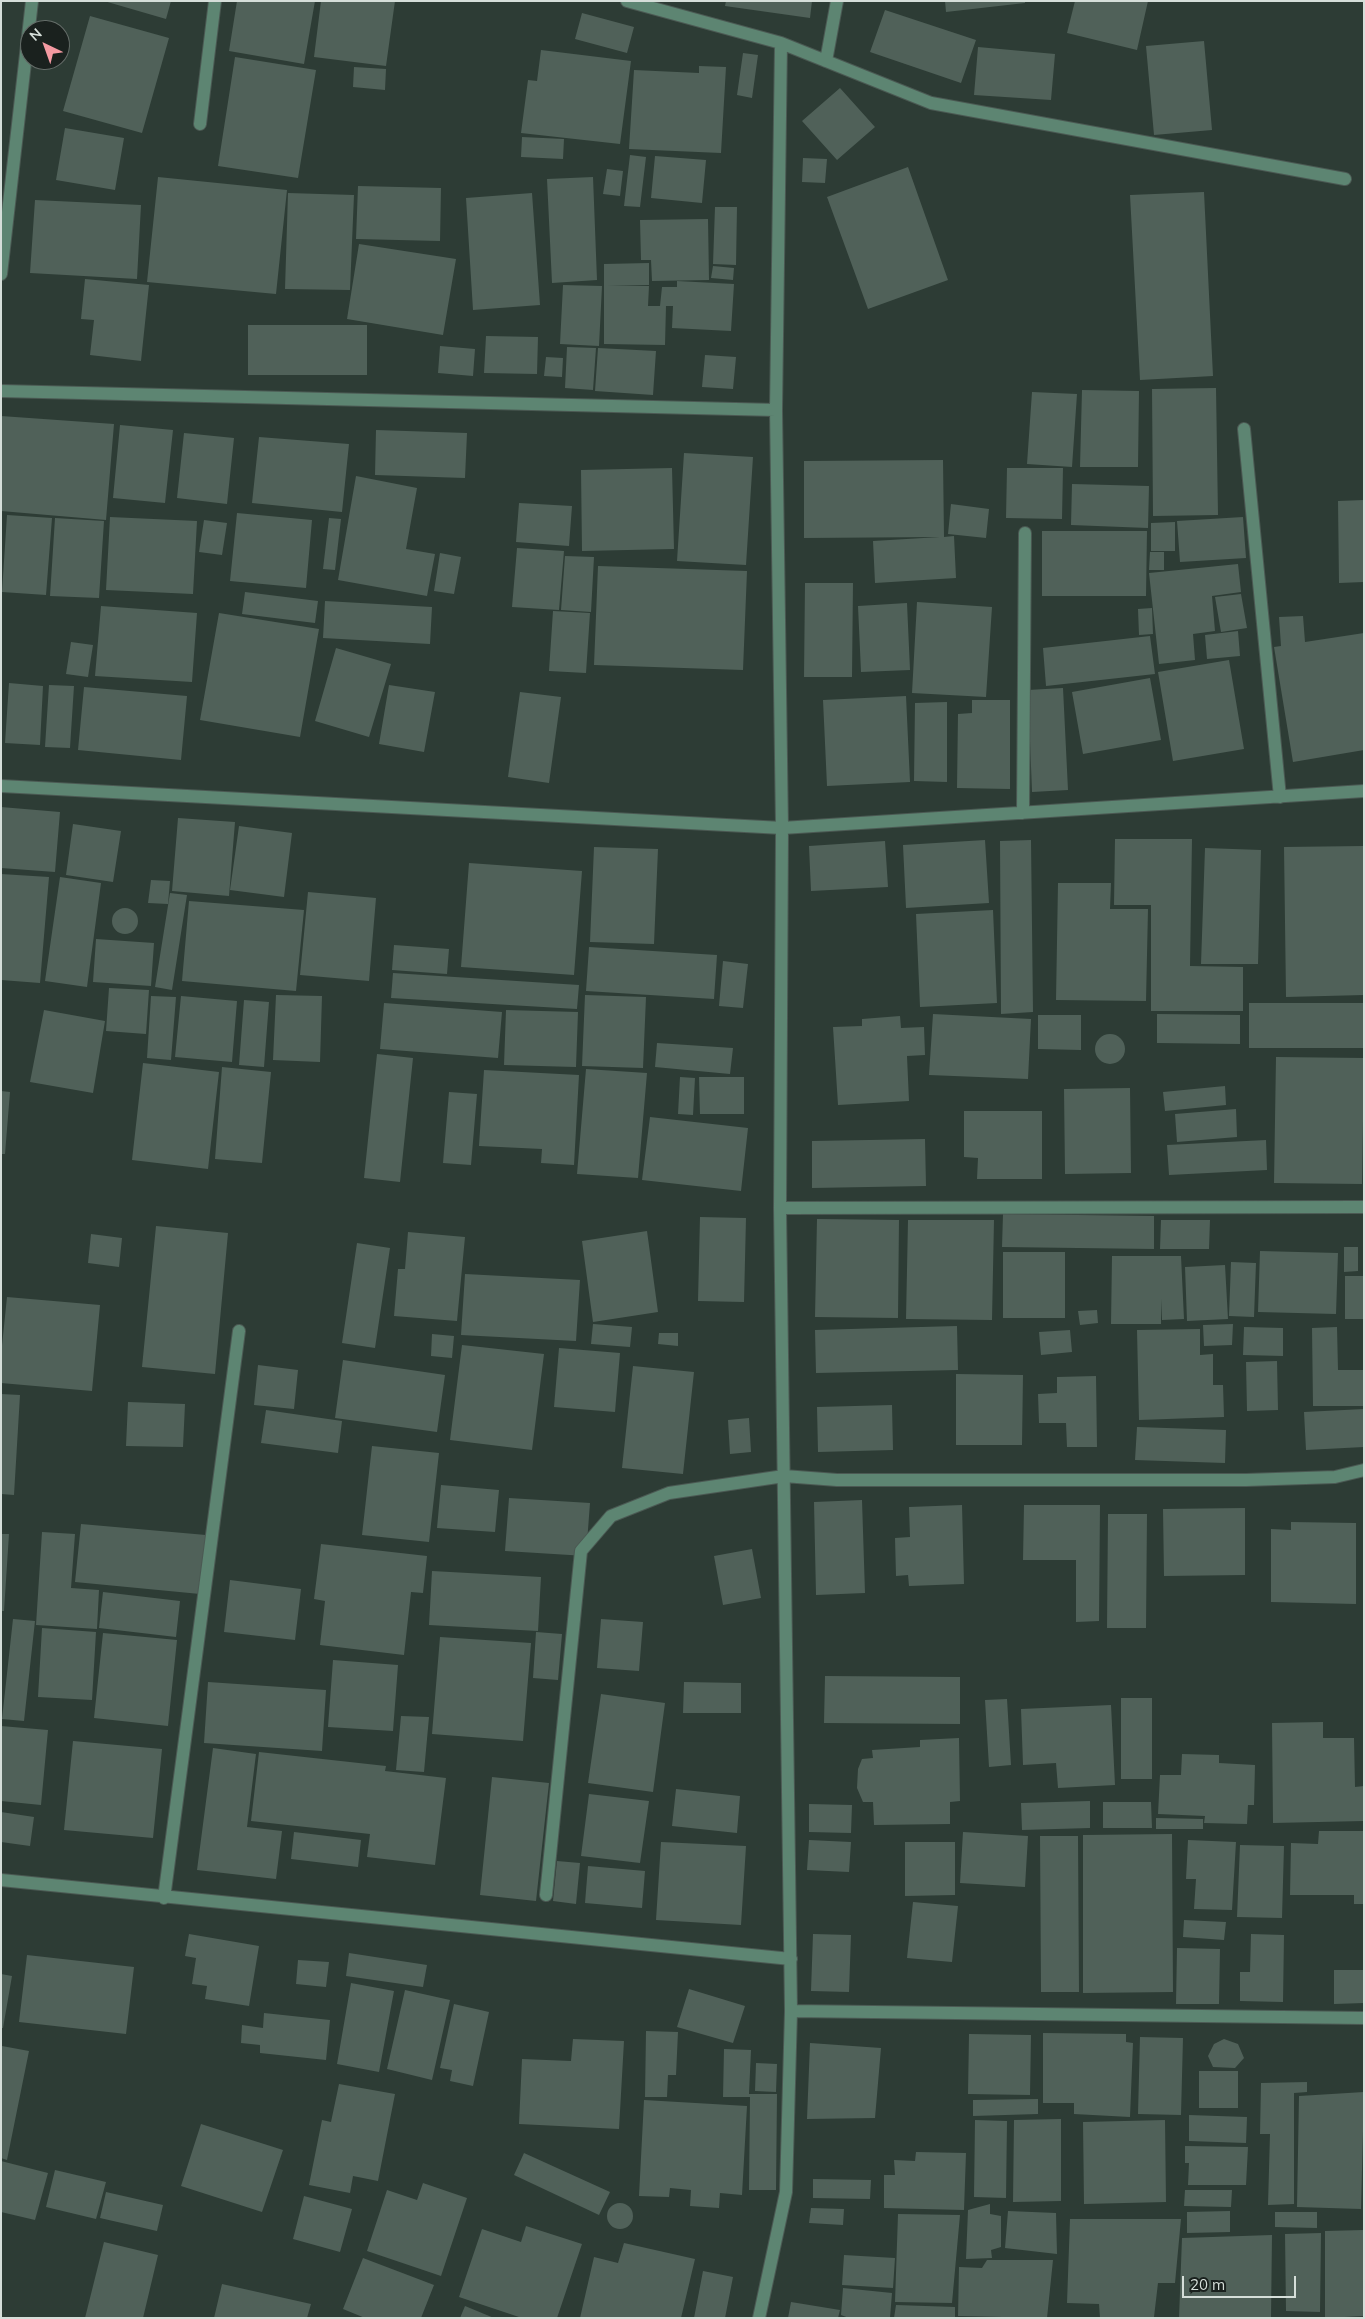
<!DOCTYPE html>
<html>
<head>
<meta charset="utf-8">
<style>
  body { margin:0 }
  #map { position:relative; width:1365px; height:2319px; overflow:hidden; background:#2d3c35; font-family:Mulish,sans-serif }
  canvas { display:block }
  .frame { position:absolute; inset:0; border:2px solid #d5ded9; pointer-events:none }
  .north { position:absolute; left:20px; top:20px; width:50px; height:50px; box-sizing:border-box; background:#1a211e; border:1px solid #656d69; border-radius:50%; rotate:318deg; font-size:14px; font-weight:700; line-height:20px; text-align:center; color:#d5ded9 }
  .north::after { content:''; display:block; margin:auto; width:18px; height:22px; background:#f49aa2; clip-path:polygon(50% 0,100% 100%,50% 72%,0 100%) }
  .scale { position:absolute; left:1182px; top:2276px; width:114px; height:22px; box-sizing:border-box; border:2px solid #d5ded9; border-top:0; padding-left:6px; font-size:15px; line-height:18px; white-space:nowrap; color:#d5ded9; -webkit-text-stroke:4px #1a211e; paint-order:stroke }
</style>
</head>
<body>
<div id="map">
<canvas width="1365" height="2319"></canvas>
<div class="frame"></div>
<div class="north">N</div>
<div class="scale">20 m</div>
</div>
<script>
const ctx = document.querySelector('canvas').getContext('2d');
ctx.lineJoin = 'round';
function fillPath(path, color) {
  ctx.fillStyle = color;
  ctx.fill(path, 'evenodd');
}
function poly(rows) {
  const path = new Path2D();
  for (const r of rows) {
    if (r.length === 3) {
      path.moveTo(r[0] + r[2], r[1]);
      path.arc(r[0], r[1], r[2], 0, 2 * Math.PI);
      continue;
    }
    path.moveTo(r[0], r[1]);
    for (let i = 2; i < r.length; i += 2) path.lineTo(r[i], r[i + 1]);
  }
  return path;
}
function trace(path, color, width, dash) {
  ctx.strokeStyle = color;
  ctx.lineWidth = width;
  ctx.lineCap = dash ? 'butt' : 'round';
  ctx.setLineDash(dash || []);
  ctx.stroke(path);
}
fillPath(poly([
  [104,1,171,1,166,19],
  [237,1,315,1,304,64,229,51],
  [321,1,395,1,386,66,314,57],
  [726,1,812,1,810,18,725,6],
  [945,1,1025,1,1025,3,946,12],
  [1075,1,1148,1,1137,50,1067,33],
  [885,10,976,40,961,83,870,52],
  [582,13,634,27,627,53,575,39],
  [90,16,169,38,142,133,63,111],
  [1204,41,1212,130,1154,135,1146,46],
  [978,47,1055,54,1051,100,974,95],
  [541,50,631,61,620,144,521,133,528,80,537,81],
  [743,53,758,55,752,98,737,95],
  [235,57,316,70,298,178,218,166],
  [699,66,726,67,721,153,629,149,634,70,699,73],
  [354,67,386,69,385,90,353,87],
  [840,88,875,127,837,160,802,121],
  [65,128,124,138,115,190,56,180],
  [522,137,564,139,563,159,521,157],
  [630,155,646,157,640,207,624,206],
  [655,156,706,160,702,203,651,198],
  [803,158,827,159,825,183,802,182],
  [908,167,948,280,868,309,827,197],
  [607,169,623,171,620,196,603,194],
  [158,177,287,190,276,294,147,282],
  [593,177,597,280,552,283,547,179],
  [358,186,441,188,440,241,356,239],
  [1204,192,1213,376,1140,380,1130,195],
  [288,193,354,195,350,290,285,289],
  [532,193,540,305,473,310,466,198],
  [35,200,141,205,137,279,30,273],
  [715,207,737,207,736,265,713,264],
  [708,219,709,280,652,281,651,260,641,260,640,220],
  [359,244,456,259,443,335,347,319],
  [649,263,649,285,608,285,649,286,648,306,660,306,662,287,677,287,677,281,734,284,731,331,672,328,673,306,666,306,665,345,604,344,604,264],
  [713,266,734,268,733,280,711,278],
  [85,279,149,285,141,361,90,355,94,320,81,319],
  [563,285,602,286,599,346,560,344],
  [248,325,367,325,367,375,248,375],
  [486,336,538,337,537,374,484,373],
  [440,346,475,349,473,376,438,373],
  [567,347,596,348,593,390,565,388],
  [598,348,656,351,653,395,595,391],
  [705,355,736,357,733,389,702,387],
  [546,357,563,358,562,377,544,376],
  [1216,388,1218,515,1153,516,1152,389],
  [1082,390,1139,391,1138,467,1080,467],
  [1032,392,1077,394,1072,467,1027,464],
  [1,416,114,424,106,520,1,511],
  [120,425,173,430,165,503,113,498],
  [376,430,467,433,465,478,375,475],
  [184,433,234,438,227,504,177,498],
  [259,437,349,444,342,512,252,503],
  [684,453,753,457,746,565,677,561],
  [943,460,944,537,954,536,956,578,875,583,873,541,940,537,804,538,804,461],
  [672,468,674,549,582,551,581,470],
  [1007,468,1063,468,1062,519,1006,518],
  [356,476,417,488,406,549,435,554,427,596,338,580],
  [1072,484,1149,486,1148,528,1071,525],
  [1364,500,1364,582,1339,583,1338,501],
  [519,503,572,506,569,546,516,542],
  [951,504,989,509,986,538,948,534],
  [237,513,312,520,306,588,230,581],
  [7,515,52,518,46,595,2,592],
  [110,517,197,521,193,594,106,590],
  [1243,517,1246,558,1180,562,1177,521],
  [55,518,104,521,99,598,50,596],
  [329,518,341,519,335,570,323,569],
  [204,520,227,523,222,555,199,552],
  [1175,522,1175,551,1151,551,1151,523],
  [1042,531,1147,531,1146,596,1042,596],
  [517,548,564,551,559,610,512,607],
  [1150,552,1164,552,1164,570,1149,570],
  [440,553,461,557,454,594,434,591],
  [565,556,594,557,591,612,561,610],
  [1238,564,1241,592,1212,596,1215,631,1193,634,1195,660,1159,664,1149,573],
  [598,566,747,571,743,670,594,665],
  [805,583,853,583,852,677,804,677],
  [245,592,318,601,315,623,242,614],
  [1241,594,1247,628,1221,632,1215,597],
  [325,601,432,607,430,644,323,638],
  [917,602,992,607,986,697,912,693],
  [907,603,910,670,861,672,858,606],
  [101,606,197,613,192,682,95,676],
  [1152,608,1153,634,1139,635,1138,609],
  [553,611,590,613,586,673,549,671],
  [219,613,319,629,300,737,200,720],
  [1303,616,1305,642,1364,633,1364,750,1293,762,1274,647,1281,646,1279,617],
  [1238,631,1240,656,1207,659,1205,635],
  [1150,636,1155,674,1046,686,1043,648],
  [71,642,93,645,88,677,66,674],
  [336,648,391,664,369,737,315,721],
  [1229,660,1244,749,1173,761,1158,672],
  [1150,678,1161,740,1083,754,1072,692],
  [9,683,43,686,40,745,5,743],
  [49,685,74,686,70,748,45,747],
  [389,685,435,692,424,752,379,744],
  [84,687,187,696,181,760,78,750],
  [1063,688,1068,790,1032,792,1028,690],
  [520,692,561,697,549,783,508,777],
  [906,696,910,782,827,786,823,700],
  [972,700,1010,700,1010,789,957,788,958,714,972,713],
  [947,702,947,782,914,781,915,703],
  [1,807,60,812,55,872,1,868],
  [178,818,235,822,229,896,172,891],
  [73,824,121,831,113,882,66,875],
  [239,826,292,833,284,897,230,890],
  [1115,839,1192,839,1190,966,1243,967,1243,1011,1151,1011,1151,905,1114,905],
  [985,840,989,903,906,908,903,845],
  [1031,840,1033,1012,1001,1014,1000,841],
  [885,841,888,887,811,891,809,846],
  [1364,846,1364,995,1286,997,1284,847],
  [594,847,658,849,654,944,590,942],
  [1205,848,1261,850,1258,964,1201,964],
  [469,863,582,871,574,975,461,967],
  [1,874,49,877,40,983,1,980],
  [60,877,101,883,87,987,45,981],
  [151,880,170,881,168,904,148,903],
  [1058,883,1111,883,1110,909,1148,909,1146,1001,1056,1000],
  [308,892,376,898,369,981,300,975],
  [170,893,187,895,172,990,155,987],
  [189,901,304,910,296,991,182,981],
  [125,921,13],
  [993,910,997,1003,920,1007,916,914],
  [96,939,154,943,151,986,93,982],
  [394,945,449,949,447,974,392,970],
  [589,947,717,955,714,999,586,991],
  [723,961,748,964,743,1008,719,1006],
  [393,973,579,985,577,1009,391,998],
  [109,988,149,990,146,1034,106,1031],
  [276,995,322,996,320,1062,273,1060],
  [585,995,646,997,643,1068,582,1066],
  [151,996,176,997,171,1060,147,1058],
  [181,996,237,1001,232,1062,175,1057],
  [244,1000,269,1002,264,1067,239,1065],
  [384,1003,502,1012,498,1058,380,1049],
  [1249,1003,1364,1003,1364,1048,1249,1048],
  [44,1010,105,1021,93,1093,30,1082],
  [506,1010,578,1012,576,1067,504,1065],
  [933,1014,1031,1019,1028,1079,929,1075],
  [1157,1014,1240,1015,1240,1044,1157,1043],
  [1038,1015,1081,1015,1081,1050,1038,1049],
  [900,1016,901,1028,924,1027,925,1055,907,1056,909,1101,838,1105,833,1027,862,1026,862,1019],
  [1110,1049,15],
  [657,1043,733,1048,730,1074,655,1067],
  [377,1054,413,1058,400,1182,364,1178],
  [1276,1057,1364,1058,1362,1184,1274,1183],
  [143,1063,219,1072,208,1169,132,1160],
  [222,1067,271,1072,262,1163,215,1159],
  [586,1069,647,1073,638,1178,577,1174],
  [484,1070,579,1075,574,1165,541,1163,542,1149,479,1146],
  [680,1077,695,1078,693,1115,678,1114],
  [699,1077,744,1077,744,1114,700,1114],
  [1225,1086,1226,1105,1165,1111,1163,1092],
  [1130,1088,1131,1173,1065,1174,1064,1089],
  [1,1091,10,1092,5,1154,1,1154],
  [449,1092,477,1094,471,1165,443,1163],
  [1236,1109,1237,1137,1177,1142,1175,1114],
  [964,1111,1042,1111,1042,1179,977,1179,978,1158,964,1157],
  [650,1117,748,1128,741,1191,642,1180],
  [925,1139,926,1186,812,1188,812,1141],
  [1266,1140,1267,1170,1169,1175,1167,1145],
  [1003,1214,1154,1216,1154,1249,1002,1247],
  [700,1217,746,1218,744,1302,698,1301],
  [817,1219,899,1220,898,1318,815,1317],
  [908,1220,994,1220,992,1320,906,1319],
  [1161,1220,1210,1220,1209,1249,1160,1249],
  [156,1226,228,1233,215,1374,142,1367],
  [647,1231,658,1312,593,1322,582,1241],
  [408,1232,465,1237,457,1321,394,1316,398,1269,405,1269],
  [91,1234,122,1238,119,1267,88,1263],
  [357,1243,390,1248,375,1348,342,1343],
  [1344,1247,1358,1247,1358,1271,1344,1272],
  [1260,1251,1338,1253,1336,1314,1258,1312],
  [1003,1252,1065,1252,1065,1318,1003,1318],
  [1112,1256,1181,1256,1184,1319,1162,1320,1161,1299,1161,1324,1111,1324],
  [1231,1262,1256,1263,1254,1317,1229,1316],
  [1225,1265,1228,1319,1187,1321,1185,1267],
  [465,1274,580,1280,576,1341,461,1335],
  [1345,1276,1364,1276,1364,1319,1345,1319],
  [7,1297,100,1305,92,1391,1,1383,1,1355],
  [1097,1310,1098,1323,1080,1325,1078,1311],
  [593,1324,632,1327,630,1347,591,1344],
  [1233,1324,1232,1345,1204,1346,1203,1325],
  [957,1326,958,1370,816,1373,815,1330],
  [1244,1327,1283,1328,1283,1356,1243,1355],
  [1337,1327,1338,1370,1364,1370,1364,1406,1313,1406,1312,1328],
  [1200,1329,1200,1355,1213,1354,1213,1385,1223,1385,1224,1417,1139,1420,1137,1330],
  [1070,1330,1072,1352,1041,1355,1039,1332],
  [659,1333,678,1333,678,1346,658,1344],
  [432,1334,454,1336,452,1358,431,1356],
  [462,1345,544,1354,532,1450,450,1440],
  [559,1348,620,1353,615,1412,554,1407],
  [343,1360,445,1375,437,1432,335,1418],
  [1277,1361,1278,1410,1247,1411,1246,1362],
  [258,1365,298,1370,294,1409,254,1405],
  [633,1366,694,1372,683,1474,622,1468],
  [956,1374,1023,1375,1022,1445,956,1445],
  [1096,1376,1097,1447,1067,1447,1066,1423,1039,1423,1038,1394,1057,1393,1057,1377],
  [1,1394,20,1395,14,1495,1,1494],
  [128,1402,185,1404,183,1447,126,1446],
  [892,1405,893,1450,818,1452,817,1407],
  [1364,1409,1364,1447,1306,1450,1304,1412],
  [266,1410,342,1421,338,1453,261,1443],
  [749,1418,751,1452,730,1454,728,1420],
  [1137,1427,1226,1430,1225,1463,1135,1460],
  [372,1446,439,1453,429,1542,362,1535],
  [441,1485,499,1490,495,1532,437,1528],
  [509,1498,590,1503,586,1556,505,1551],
  [862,1500,865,1593,816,1595,814,1502],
  [962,1505,964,1584,909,1586,908,1575,896,1576,895,1538,910,1537,909,1507],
  [1024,1505,1100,1505,1099,1621,1076,1622,1076,1560,1023,1560],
  [1245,1508,1245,1575,1164,1576,1163,1509],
  [1108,1514,1147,1514,1146,1628,1107,1628],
  [1291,1522,1356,1523,1356,1604,1271,1602,1271,1529,1291,1530],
  [81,1524,206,1535,200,1594,75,1582],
  [42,1532,75,1534,71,1588,99,1590,97,1629,36,1625],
  [1,1534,9,1534,4,1611,1,1611],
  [321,1544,427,1556,423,1593,411,1592,404,1655,320,1645,325,1601,314,1599],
  [752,1549,761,1598,723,1605,714,1556],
  [432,1571,541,1577,538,1631,429,1625],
  [230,1580,301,1589,295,1640,224,1632],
  [103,1592,180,1601,176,1637,99,1628],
  [13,1619,35,1621,24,1721,2,1719],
  [601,1619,643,1622,639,1671,597,1668],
  [42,1628,96,1632,92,1700,38,1697],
  [536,1632,562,1634,558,1680,533,1678],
  [103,1633,177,1640,168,1726,94,1718],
  [440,1637,531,1643,523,1741,432,1734],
  [333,1660,398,1665,393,1731,328,1727],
  [825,1676,960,1677,960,1724,824,1723],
  [208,1682,326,1690,322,1751,204,1743],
  [684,1682,741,1683,741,1713,683,1713],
  [601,1694,665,1703,653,1792,588,1783],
  [1121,1698,1152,1698,1152,1779,1121,1779],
  [1007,1699,1011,1765,989,1767,985,1700],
  [1111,1705,1115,1785,1058,1788,1056,1763,1023,1765,1021,1709],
  [401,1716,429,1717,424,1772,396,1770],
  [1323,1722,1323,1738,1354,1738,1355,1787,1364,1786,1364,1821,1273,1823,1272,1723],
  [1,1726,48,1730,41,1805,1,1801],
  [959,1738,960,1801,950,1802,950,1824,874,1825,873,1802,863,1802,857,1788,858,1769,862,1759,873,1758,872,1750,920,1747,920,1740],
  [73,1741,162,1749,153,1838,64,1830],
  [213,1748,256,1754,247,1827,282,1831,276,1879,197,1870],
  [259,1752,386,1766,385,1771,446,1778,435,1865,367,1857,370,1834,251,1821],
  [1182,1754,1219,1755,1219,1763,1255,1765,1254,1805,1248,1805,1247,1824,1204,1823,1205,1816,1158,1814,1160,1775,1181,1775],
  [492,1777,549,1783,536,1901,480,1895],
  [676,1789,740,1796,737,1833,672,1826],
  [589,1794,649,1801,640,1863,581,1856],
  [1090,1801,1090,1828,1022,1830,1021,1803],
  [1103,1802,1151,1802,1152,1828,1103,1828],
  [809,1804,852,1805,851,1833,809,1832],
  [1,1812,34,1817,30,1846,1,1842],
  [1156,1818,1203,1819,1203,1829,1156,1829],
  [1319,1831,1364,1831,1364,1904,1354,1904,1354,1895,1290,1895,1291,1843,1318,1844],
  [294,1832,361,1840,358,1867,291,1859],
  [963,1832,1028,1836,1025,1887,960,1883],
  [1172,1834,1173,1992,1083,1993,1083,1835],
  [1040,1836,1078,1836,1079,1992,1041,1992],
  [809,1840,851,1842,849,1872,807,1870],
  [1188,1840,1236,1842,1232,1910,1194,1909,1196,1879,1186,1879],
  [661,1842,746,1846,741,1925,656,1920],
  [905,1842,955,1842,955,1895,905,1896],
  [1240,1845,1284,1846,1282,1918,1237,1917],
  [557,1861,580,1863,576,1904,553,1901],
  [588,1866,645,1871,642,1908,585,1903],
  [913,1902,958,1906,952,1962,907,1958],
  [1184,1920,1226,1922,1224,1940,1183,1937],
  [189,1934,259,1946,249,2006,205,1999,207,1986,192,1984,196,1958,185,1956],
  [813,1934,851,1935,849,1992,811,1991],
  [1251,1934,1284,1935,1283,2002,1240,2001,1240,1972,1250,1972],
  [1177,1948,1220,1949,1219,2004,1176,2004],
  [349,1953,427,1965,423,1987,346,1976],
  [27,1955,134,1967,126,2034,19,2022],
  [298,1960,329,1962,326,1987,296,1984],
  [1334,1970,1364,1970,1364,2003,1334,2004],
  [1,1974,12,1976,3,2028,1,2028],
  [351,1983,394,1991,379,2072,337,2064],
  [689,1989,745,2006,733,2043,677,2027],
  [405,1990,450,2000,432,2080,387,2069],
  [454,2004,489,2012,473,2086,450,2081,452,2070,440,2068],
  [264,2013,330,2020,326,2060,260,2053,260,2045,241,2043,242,2025,263,2028],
  [646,2031,678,2032,676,2075,668,2075,667,2097,645,2097],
  [1043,2033,1126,2034,1126,2042,1133,2043,1130,2117,1074,2114,1074,2103,1043,2103],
  [969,2034,1031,2035,1030,2095,968,2094],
  [1140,2037,1183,2038,1181,2115,1138,2114],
  [573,2039,624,2041,619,2129,519,2124,522,2059,571,2061],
  [1224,2039,1238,2044,1244,2058,1235,2068,1213,2067,1208,2056,1214,2044],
  [810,2043,881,2048,875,2118,807,2119],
  [2,2046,29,2051,7,2160,1,2158],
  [724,2049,751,2050,749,2094,777,2094,776,2190,749,2190,750,2097,723,2097],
  [756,2063,777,2064,776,2092,755,2091],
  [1199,2071,1238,2071,1238,2108,1199,2108],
  [1307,2082,1307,2092,1294,2093,1294,2204,1268,2205,1270,2134,1260,2134,1261,2083],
  [339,2084,395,2094,378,2181,353,2176,350,2193,309,2185,322,2120,331,2122],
  [1364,2092,1361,2209,1297,2207,1299,2096],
  [1038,2099,1038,2114,973,2116,973,2100],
  [644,2100,747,2106,742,2195,720,2193,719,2208,690,2206,691,2190,670,2188,669,2197,639,2196],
  [1189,2115,1247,2117,1246,2143,1189,2141],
  [1061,2119,1061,2201,1013,2202,1014,2120],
  [975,2120,1007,2121,1006,2198,974,2197],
  [1165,2120,1166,2202,1084,2204,1083,2122],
  [201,2124,283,2150,262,2212,181,2186],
  [1185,2146,1248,2147,1246,2185,1188,2185,1189,2163,1185,2163],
  [916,2152,966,2153,964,2210,884,2208,884,2175,895,2175,894,2160,915,2161],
  [524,2153,610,2192,599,2215,514,2175],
  [1,2161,48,2173,35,2220,1,2212],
  [55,2170,106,2182,96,2219,46,2207],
  [813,2179,871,2180,870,2199,813,2198],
  [423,2183,467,2198,441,2276,367,2251,387,2190,417,2200],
  [1185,2190,1232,2190,1231,2207,1184,2206],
  [106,2192,163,2205,157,2231,100,2218],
  [304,2196,352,2209,340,2252,293,2239],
  [620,2216,13],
  [990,2204,990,2214,1001,2216,1001,2247,991,2250,992,2258,966,2259,968,2210],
  [811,2208,844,2209,843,2225,809,2223],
  [1008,2211,1056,2213,1057,2254,1005,2248],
  [1230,2211,1230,2232,1187,2233,1187,2212],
  [1275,2212,1317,2212,1317,2228,1275,2227],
  [898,2214,960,2215,952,2303,895,2302],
  [1070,2219,1181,2219,1175,2283,1158,2283,1154,2317,1100,2318,1099,2304,1067,2303],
  [526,2226,582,2244,557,2318,522,2318,459,2297,482,2229,521,2242],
  [1364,2230,1364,2316,1325,2318,1325,2231],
  [1321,2233,1320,2312,1286,2311,1285,2234],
  [1272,2235,1271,2318,1179,2318,1182,2238],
  [104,2242,158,2255,143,2318,85,2318],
  [624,2243,695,2259,681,2318,580,2318,594,2257,618,2263],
  [844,2255,895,2258,893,2288,842,2285],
  [363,2258,434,2285,421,2318,365,2318,343,2309],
  [987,2260,1053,2260,1047,2318,958,2316,959,2267,982,2268],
  [703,2271,733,2277,725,2318,694,2318],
  [222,2284,311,2304,307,2318,214,2318],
  [843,2288,892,2293,890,2318,849,2318,841,2315],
  [791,2302,840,2310,838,2318,788,2318],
  [896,2305,955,2307,955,2318,894,2318],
  [465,2306,494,2318,460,2318]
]), '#506159');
const minor = poly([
  [627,1,781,43,931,103,1345,179],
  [826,61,837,1],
  [200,124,215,1],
  [1,274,32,1],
  [1,391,776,410],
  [1244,429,1280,797],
  [1,786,782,828,1364,791],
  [1023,813,1025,533],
  [780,1208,1364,1207],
  [1,1880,791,1959],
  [546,1895,581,1551,611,1516,669,1493,784,1476,837,1480,1246,1480,1335,1477,1364,1470],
  [164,1898,239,1331],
  [791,2011,1364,2018],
  [759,2318,786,2192,791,2011,780,1208,782,828,776,410,781,43]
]);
trace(minor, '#4b5953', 14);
trace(minor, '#5d8572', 12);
</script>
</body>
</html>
